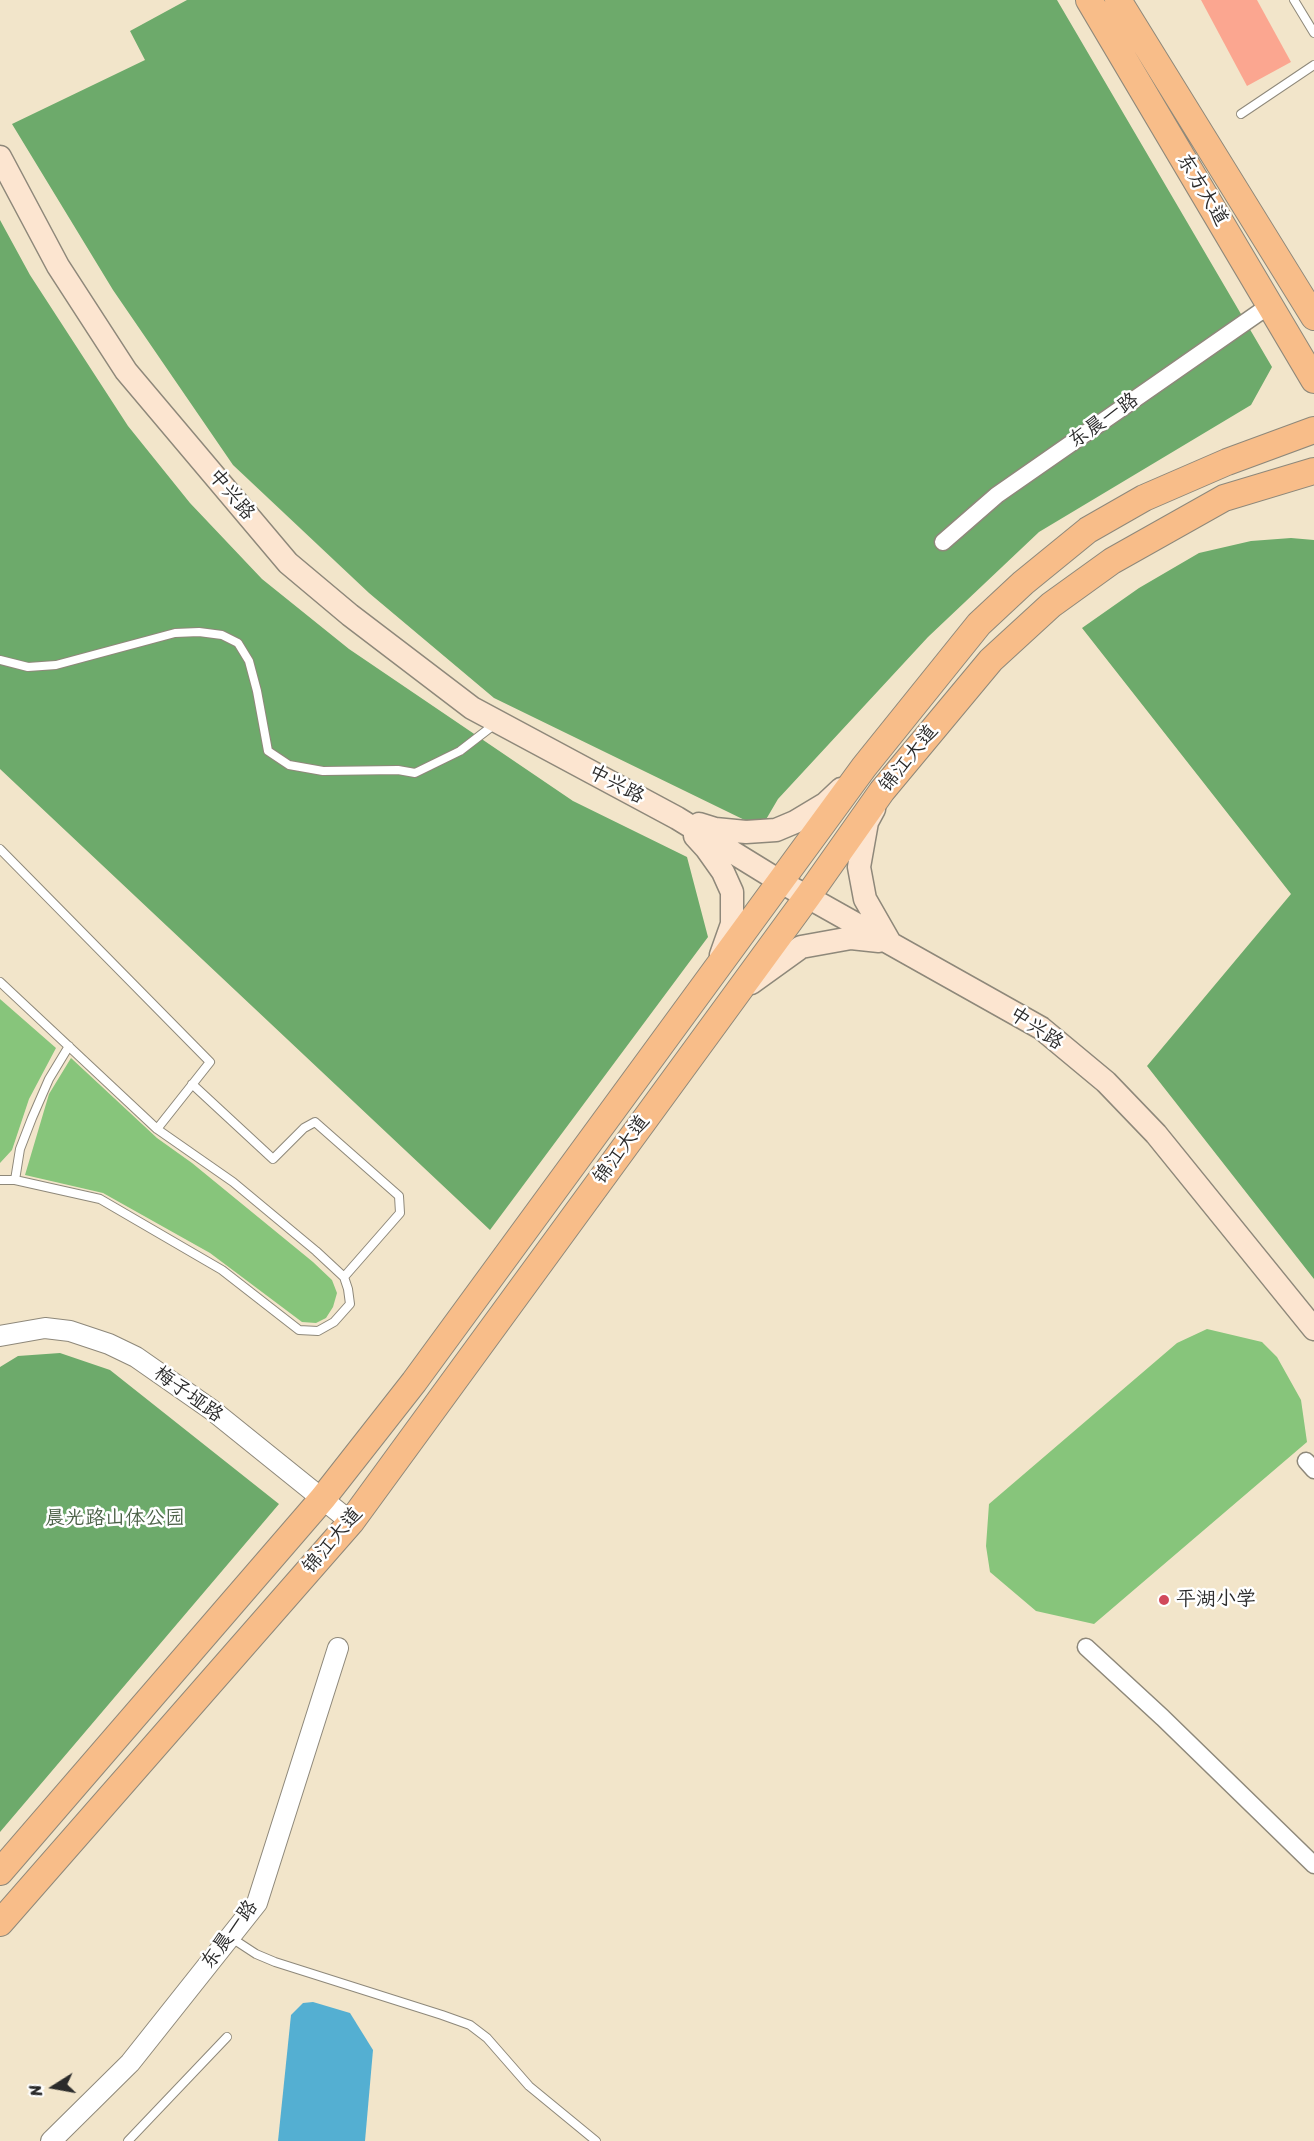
<!DOCTYPE html>
<meta charset="utf-8">
<style>
body{margin:0}
#map{position:relative;width:1314px;height:2141px;overflow:hidden;background:#f2e5ca;font-family:Sriracha,sans-serif}
canvas{display:block}
.north{position:absolute;left:24px;top:2057px;width:60px;height:60px;-webkit-text-stroke:4px #fff;paint-order:stroke;rotate:259deg;font-size:16px;font-weight:700;line-height:24px;text-align:center;color:#2b2b2b}
.north::after{content:'';display:block;margin:auto;width:21px;height:27px;background:#2b2b2b;clip-path:polygon(50% 0,100% 100%,50% 72%,0 100%)}
</style>
<div id="map">
<canvas width="1314" height="2141"></canvas>
<div class="north">N</div>
</div>
<script>
const ctx = document.querySelector('canvas').getContext('2d');
ctx.lineJoin = 'round';
function paint(path, color) { ctx.fillStyle = color; ctx.fill(path, 'evenodd'); }
const shape = rows => new Path2D(rows.map(r => 'M' + r).join(''));
function trace(path, color, width, dash) { ctx.strokeStyle = color; ctx.lineWidth = width; ctx.lineCap = dash ? 'butt' : 'round'; ctx.setLineDash(dash || []); ctx.stroke(path); }
function label(font, color, halo, rows, align = 'center') {
  ctx.font = font + ' Sriracha,"LXGW WenKai TC",sans-serif'; ctx.lineWidth = 5; ctx.setLineDash([]); ctx.textBaseline = 'middle'; ctx.strokeStyle = halo; ctx.fillStyle = color; for (const [text, x, y, turn = 0] of rows) {
    ctx.save(); ctx.translate(x, y); ctx.rotate((+turn || 0) * Math.PI / 180); ctx.textAlign = isNaN(turn) ? turn : align; if (halo) ctx.strokeText(text, 0, 0); ctx.fillText(text, 0, 0); ctx.restore();
  }
}
paint(shape([
 [0,999,56,1048,29,1099,12,1150,0,1163],
 [71,1058,157,1138,192,1163,313,1262,332,1280,337,1293,333,1307,326,1318,316,1323,302,1322,210,1253,103,1193,25,1175,49,1094],
 [1207,1329,1262,1342,1277,1357,1301,1400,1307,1442,1094,1624,1036,1611,990,1572,986,1546,989,1504,1177,1343]
]), '#87c57b');
paint(shape([
 [187,0,1057,0,1272,367,1251,405,1039,532,928,637,778,799,761,828,494,698,369,593,233,465,113,290,12,124,145,60,130,31],
 [0,220,30,275,128,426,190,503,262,579,349,649,573,801,687,857,708,937,490,1230,0,769],
 [1291,538,1314,540,1314,1279,1147,1066,1291,894,1082,628,1139,588,1199,553,1251,541],
 [60,1353,110,1370,279,1504,0,1832,0,1367,18,1356]
]), '#6daa6b');
paint(shape([
 [313,2002,350,2013,373,2050,365,2141,278,2141,291,2015,303,2003]
]), '#54afd2');
paint(shape([
 [1201,0,1257,0,1291,62,1247,86]
]), '#fba690');
const service = shape([
 [1294,0,1314,33],
 [1241,114,1314,65],
 [0,660,28,667,56,665,175,633,199,632,222,635,238,643,249,661,257,691,268,751,289,765,323,771,398,770,415,773,460,751,495,724],
 [0,849,210,1062,157,1129],
 [0,982,157,1129,233,1182,316,1251,344,1277,348,1289,350,1304,334,1322,318,1331,299,1330,222,1270,100,1199,15,1180,0,1180],
 [192,1084,273,1159,304,1128,315,1122,399,1196,400,1213,344,1277],
 [15,1180,20,1149,32,1118,49,1079,69,1046],
 [230,1937,256,1954,275,1962,442,2015,470,2025,487,2038,529,2086,596,2141],
 [128,2141,227,2037]
]);
const minor = shape([
 [943,542,997,495,1270,305],
 [1306,1461,1314,1470],
 [1086,1647,1163,1718,1314,1865]
]);
const tertiary = shape([
 [0,1336,45,1328,70,1331,109,1344,136,1357,212,1410,351,1522],
 [51,2141,130,2063,257,1903,338,1648]
]);
const secondary = shape([
 [0,157,58,266,126,371,288,563,350,615,472,708,677,818,781,882,1041,1028,1106,1082,1156,1134,1314,1329],
 [874,809,867,822,859,867,865,899,889,941],
 [699,824,715,829,746,832,776,830,795,822,825,804,841,789],
 [695,836,706,848,723,872,732,892,732,924,721,955],
 [751,983,801,947,851,938,879,941]
]);
const primary = shape([
 [1089,0,1314,380],
 [1118,0,1314,317],
 [0,1872,323,1498,414,1382,864,767,979,624,1023,583,1088,530,1144,498,1227,462,1314,430],
 [0,1923,351,1522,808,896,882,791,991,660,1051,605,1112,561,1224,498,1314,471]
]);
trace(service, '#8e887a', 10);
trace(minor, '#8e887a', 19);
trace(tertiary, '#8e887a', 22);
trace(secondary, '#8e887a', 25);
trace(primary, '#8e887a', 28);
trace(service, '#fff', 8);
trace(minor, '#fff', 16);
trace(tertiary, '#fff', 20);
trace(secondary, '#fce5d0', 22);
trace(primary, '#f8bd89', 26);
for (const [x, y, r, color] of [
 [1164,1600,6,"#d1495b"]
]) { const dot = new Path2D(); dot.arc(x, y, r, 0, 2 * Math.PI); ctx.fillStyle = color; ctx.fill(dot); trace(dot, '#fff', 2); }
label('20px', '#2b2b2b', '#fff', [
 ["东方大道",1202,190,59],
 ["东晨一路",1104,421,-35],
 ["中兴路",231,495,50],
 ["锦江大道",909,759,-51],
 ["中兴路",616,785,28],
 ["中兴路",1036,1029,34],
 ["锦江大道",622,1150,-54],
 ["梅子垭路",188,1395,36],
 ["锦江大道",333,1541,-50],
 ["东晨一路",230,1935,-53]
]);
label('20px', '#4b6147', '#fff', [
 ["晨光路山体公园",115,1519]
]);
label('20px', '#2b2b2b', '#fff', [
 ["平湖小学",1176,1600]
], 'left');
</script>
